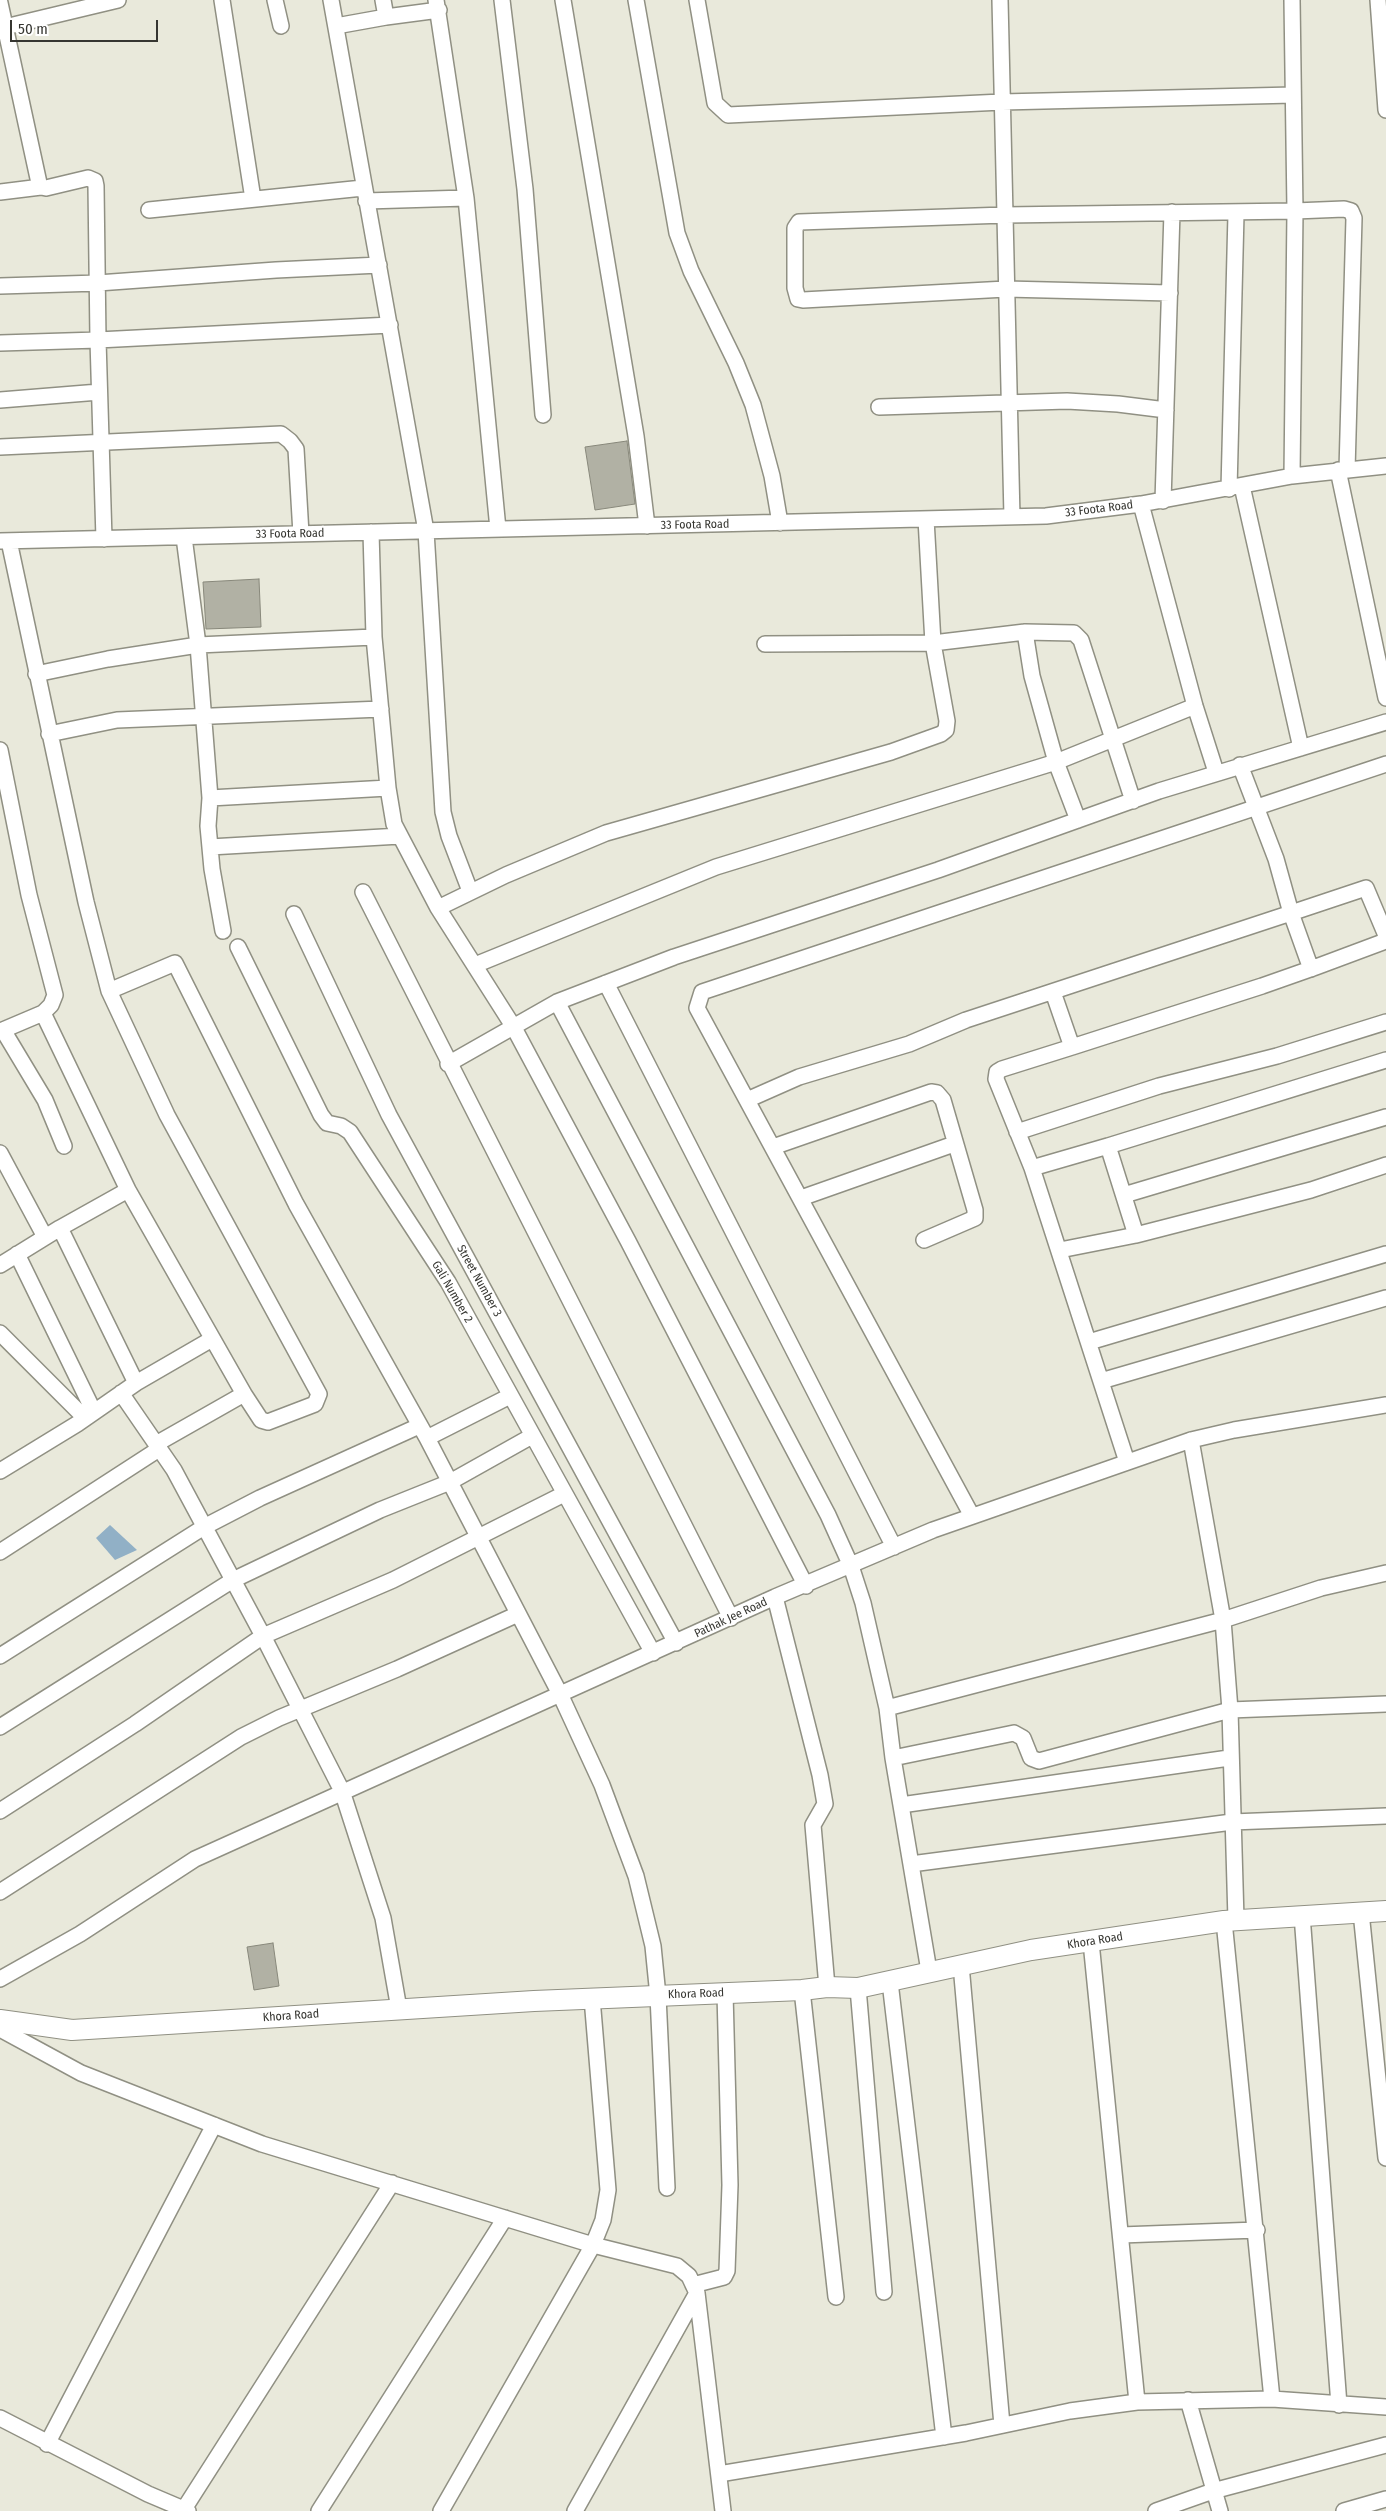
<!DOCTYPE html>
<style>
body{margin:0}
#map{position:relative;width:1386px;height:2511px;overflow:hidden;background:#e9e9db;font-family:"Fira Sans Condensed",sans-serif}
canvas{display:block}
.scale{position:absolute;left:10px;top:20px;width:148px;height:22px;box-sizing:border-box;border:2px solid #363631;border-top:0;padding-left:6px;font-size:15px;line-height:18px;white-space:nowrap;color:#363631;-webkit-text-stroke:4px #fff;paint-order:stroke}
</style>
<div id="map">
<canvas width="1386" height="2511"></canvas>
<div class="scale">50 m</div>
</div>
<script>
const ctx = document.querySelector('canvas').getContext('2d');
ctx.lineJoin = 'round';
function paint(path, color) { ctx.fillStyle = color; ctx.fill(path, 'evenodd'); }
const shape = rows => new Path2D(rows.map(r => 'M' + r).join(''));
function trace(path, color, width, dash) { ctx.strokeStyle = color; ctx.lineWidth = width; ctx.lineCap = dash ? 'butt' : 'round'; ctx.setLineDash(dash || []); ctx.stroke(path); }
function label(font, color, halo, rows, align = 'center') {
  ctx.font = font + ' "Fira Sans Condensed",sans-serif'; ctx.lineWidth = 4; ctx.setLineDash([]); ctx.textBaseline = 'middle'; ctx.strokeStyle = halo; ctx.fillStyle = color; for (const [text, x, y, turn = 0] of rows) {
    ctx.save(); ctx.translate(x, y); ctx.rotate((+turn || 0) * Math.PI / 180); ctx.textAlign = isNaN(turn) ? turn : align; if (halo) ctx.strokeText(text, 0, 0); ctx.fillText(text, 0, 0); ctx.restore();
  }
}
paint(shape([
 [110,1525,137,1550,115,1560,96,1538]
]), '#91b0c6');
const building = shape([
 [627,441,635,504,595,510,585,447,627,441],
 [259,579,261,627,206,629,203,582,259,579],
 [273,1943,279,1986,254,1990,247,1947,273,1943]
]);
paint(building, '#b1b1a4');
trace(building, '#88887b', 1);
const minor = shape([
 [222,0,253,199],
 [275,0,281,26],
 [331,0,426,531,443,812,449,836,470,891],
 [436,0,466,198,498,529],
 [502,0,525,189,543,415],
 [563,0,636,436,647,526],
 [636,0,677,233,691,271,736,363,753,405,772,476,780,523],
 [697,0,715,103,728,115,1002,102,1293,95],
 [1000,0,1012,517],
 [1292,0,1295,211,1344,209,1351,211,1354,218,1347,470],
 [1378,0,1386,110],
 [0,3,39,183,41,187,46,188,88,178,95,181,96,186,98,340,104,539],
 [386,17,439,10],
 [336,26,386,17,383,0],
 [5,27,118,0],
 [0,192,41,187],
 [366,201,466,198],
 [149,210,363,188],
 [0,286,98,283,276,270,379,265],
 [1170,293,1006,289,803,300,798,299,795,288,795,228,799,222,1005,215,1295,211,1292,476],
 [0,343,98,340,390,325],
 [0,400,99,392],
 [879,407,1067,401,1118,404,1166,410],
 [0,447,281,434,290,441,296,449,301,534],
 [1338,470,1386,698],
 [1242,486,1301,748],
 [1229,489,1236,214],
 [1163,501,1172,212],
 [1141,504,1195,706,1216,772],
 [371,532,374,637,388,788,394,824,438,908,513,1026,628,1241,806,1586],
 [184,537,198,645,210,798,208,826,212,869,223,931],
 [0,541,1046,516,1141,504,1292,476,1386,466],
 [9,541,86,902,109,991,167,1115,319,1394,315,1404,268,1422,261,1420,244,1394],
 [1025,632,1032,676,1056,762,1078,820],
 [765,644,933,643,1025,632,1074,633,1081,640,1133,801],
 [36,674,108,659,198,645,374,637],
 [49,734,117,720,381,709],
 [0,750,29,895,55,995,51,1005,43,1013,3,1030,45,1100,64,1146],
 [210,798,388,788],
 [210,847,400,836],
 [363,892,731,1618],
 [438,908,506,875,606,833,891,752,941,734,946,730,947,721,933,643,926,519],
 [294,914,389,1115,676,1643],
 [238,947,321,1115,327,1123,341,1126,350,1132,448,1282,653,1653],
 [475,965,716,867,1056,762,1195,706],
 [606,983,894,1547],
 [109,991,175,963,296,1204,427,1438,560,1694,602,1785,636,1876,653,1946,658,1996,667,2188],
 [1053,992,1072,1047,1002,1069,997,1072,996,1079,1032,1168,1127,1462],
 [557,1002,828,1515,851,1566,863,1603,887,1708,893,1758,929,1971],
 [43,1013,128,1190,244,1394,156,1444],
 [1072,1047,1262,986,1316,967,1383,942,1386,940,1385,933,1366,888,1291,913,1311,969],
 [448,1064,557,1002,674,957,938,870,1159,791,1386,722],
 [747,1100,799,1077,909,1044,966,1020,1291,913,1276,859,1240,765],
 [1017,1132,1159,1086,1277,1056,1386,1022],
 [1108,1146,1386,1060],
 [773,1147,931,1092,937,1093,943,1100,975,1210,975,1218,924,1240],
 [0,1153,45,1237],
 [1032,1168,1108,1146,1136,1235,1060,1250],
 [1124,1195,1386,1117],
 [801,1198,954,1144],
 [60,1228,136,1383],
 [1136,1235,1311,1190,1386,1165],
 [17,1254,94,1412],
 [0,1265,60,1228,128,1190],
 [0,1333,85,1418],
 [1089,1342,1386,1254],
 [1101,1381,1386,1298],
 [121,1393,174,1470,263,1636,342,1791,383,1918,399,2009],
 [427,1438,510,1396],
 [1191,1440,1223,1620,1230,1710,1236,1920],
 [0,1471,77,1424,136,1383,212,1339],
 [972,1516,697,1008,702,992,1386,764],
 [0,1552,159,1449],
 [775,1597,820,1775,825,1804,813,1825,827,1987],
 [0,1656,204,1527,260,1498,419,1426],
 [887,1708,1223,1620,1321,1588,1386,1573],
 [0,1727,233,1580,380,1510,450,1482,532,1436],
 [893,1758,1014,1733,1023,1738,1031,1758,1039,1761,1230,1710,1386,1704],
 [901,1805,1229,1758],
 [0,1811,135,1724,263,1636,393,1580,564,1494],
 [911,1864,1232,1822,1386,1816],
 [0,1892,241,1737,279,1718,397,1669,518,1614],
 [1361,1912,1386,2158],
 [1302,1915,1339,2405],
 [1224,1921,1272,2399],
 [1091,1942,1137,2402],
 [961,1965,1002,2425],
 [0,1979,80,1934,195,1859,775,1597,933,1530,1191,1440,1234,1430,1386,1405],
 [890,1982,944,2437],
 [858,1988,884,2292],
 [802,1990,836,2297],
 [0,2029,81,2073,262,2144,593,2245,677,2266,689,2276,697,2293,575,2511],
 [1121,2235,1257,2230],
 [693,2285,724,2277,727,2271,730,2185,725,1993],
 [697,2293,723,2511],
 [1188,2400,1220,2511],
 [0,2418,148,2494,188,2511],
 [47,2444,214,2125],
 [719,2474,966,2433,1070,2411,1137,2402,1272,2399,1386,2407],
 [184,2509,392,2183],
 [319,2511,505,2218],
 [441,2511,593,2245,603,2220,608,2190,592,1998],
 [1156,2511,1213,2491,1386,2445],
 [1344,2511,1386,2499]
]);
const tertiary = shape([
 [0,2020,72,2030,534,2001,802,1990,827,1987,858,1988,1031,1950,1224,1921,1386,1911]
]);
trace(minor, '#909083', 18);
trace(tertiary, '#909083', 22);
trace(minor, '#fff', 15);
trace(tertiary, '#fff', 20);
label('12px', '#363631', '#fff', [
 ["33 Foota Road",1099,509,-7],
 ["33 Foota Road",695,525,-1],
 ["33 Foota Road",290,534,-1],
 ["Street Number 3",479,1281,61],
 ["Gali Number 2",452,1292,60],
 ["Pathak Jee Road",731,1618,-25],
 ["Khora Road",1095,1941,-9],
 ["Khora Road",696,1994,-2],
 ["Khora Road",291,2016,-4]
]);
</script>
